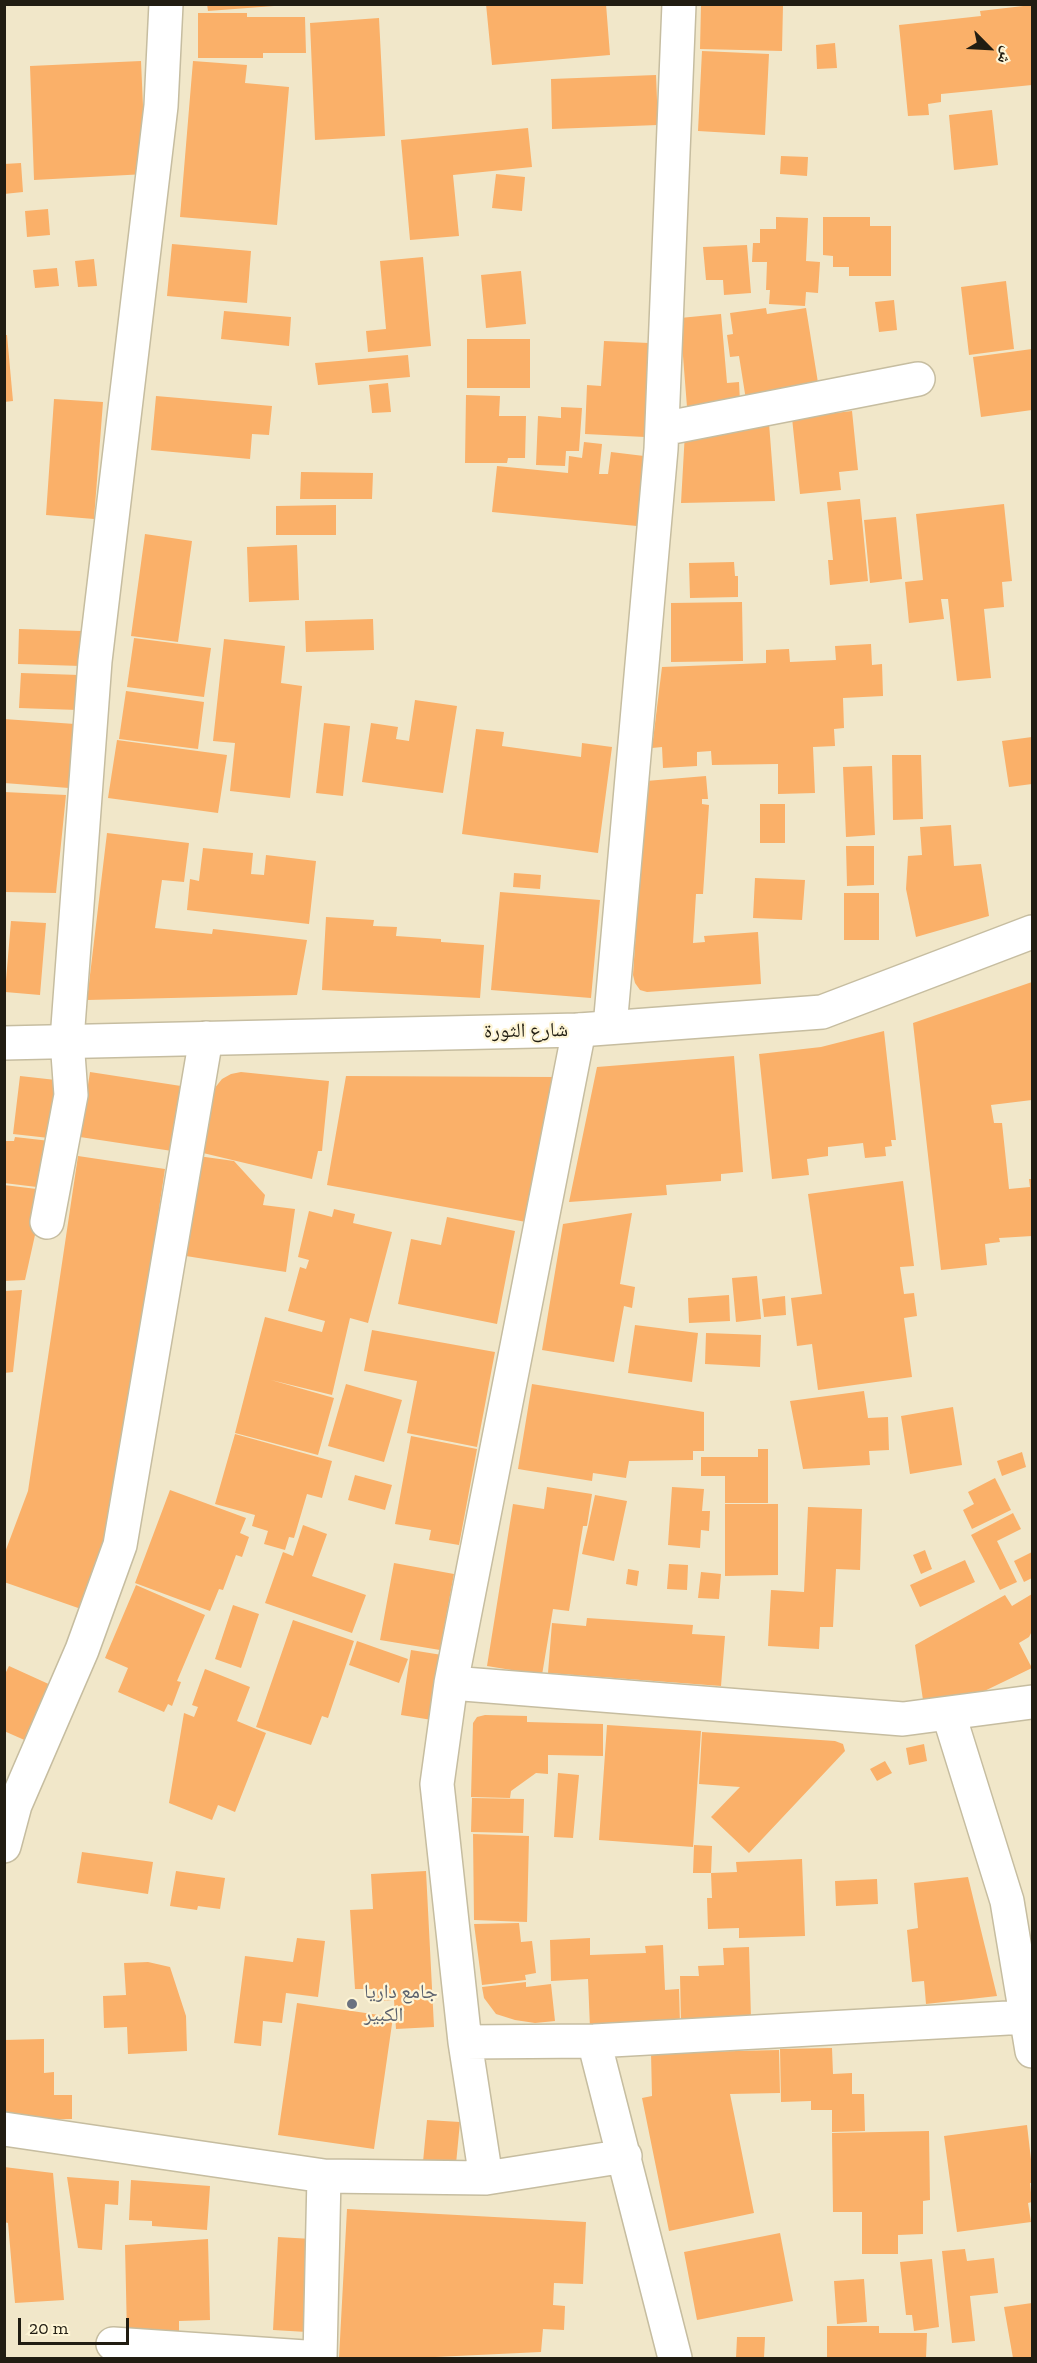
<!DOCTYPE html>
<meta charset="utf-8">
<style>
body{margin:0}
#map{position:relative;width:1037px;height:2363px;overflow:hidden;background:#f1e7c9;font-family:"Zilla Slab","Noto Naskh Arabic",serif}
canvas{display:block}
.frame{position:absolute;inset:0;border:6px solid #211d12;pointer-events:none}
.north{position:absolute;left:959px;top:18px;width:60px;height:60px;-webkit-text-stroke:4px #fef5d6;paint-order:stroke;rotate:114deg;font-size:16px;font-weight:700;line-height:24px;text-align:center;color:#211d12}
.north::after{content:'';display:block;margin:auto;width:21px;height:27px;background:#211d12;clip-path:polygon(50% 0,100% 100%,50% 72%,0 100%)}
.scale{position:absolute;left:18px;top:2318px;width:111px;height:27px;box-sizing:border-box;border:3px solid #211d12;border-top:0;padding-left:8px;font-size:18px;line-height:21px;white-space:nowrap;color:#211d12;-webkit-text-stroke:4px #fef5d6;paint-order:stroke}
</style>
<div id="map">
<canvas width="1037" height="2363"></canvas>
<div class="frame"></div>
<div class="north">ش</div>
<div class="scale">20 m</div>
</div>
<script>
const ctx = document.querySelector('canvas').getContext('2d');
ctx.lineJoin = 'round';
function paint(path, color) { ctx.fillStyle = color; ctx.fill(path, 'evenodd'); }
const shape = rows => new Path2D(rows.map(r => 'M' + r).join(''));
function trace(path, color, width, dash) { ctx.strokeStyle = color; ctx.lineWidth = width; ctx.lineCap = dash ? 'butt' : 'round'; ctx.setLineDash(dash || []); ctx.stroke(path); }
function label(font, color, halo, rows, align = 'center') {
  ctx.font = font + ' "Zilla Slab","Noto Naskh Arabic",serif'; ctx.lineWidth = 4.5; ctx.setLineDash([]); ctx.textBaseline = 'middle'; ctx.strokeStyle = halo; ctx.fillStyle = color; for (const [text, x, y, turn = 0] of rows) {
    ctx.save(); ctx.translate(x, y); ctx.rotate((+turn || 0) * Math.PI / 180); ctx.textAlign = isNaN(turn) ? turn : align; if (halo) ctx.strokeText(text, 0, 0); ctx.fillText(text, 0, 0); ctx.restore();
  }
}
paint(shape([
 [207,4,274,4,274,6,208,11],
 [486,4,606,4,610,55,492,65],
 [701,5,783,5,782,51,700,49],
 [1032,5,1032,85,941,94,941,102,928,104,929,115,908,116,899,25,981,16,980,11],
 [198,13,247,13,247,17,305,17,306,53,263,53,263,58,198,58],
 [379,18,385,136,315,140,310,23],
 [835,43,837,68,817,69,816,45],
 [702,51,769,54,765,135,698,131],
 [141,61,146,174,34,180,30,66],
 [193,61,247,65,245,83,289,87,277,225,180,217],
 [656,75,658,125,552,129,551,79],
 [992,110,998,165,954,170,949,115],
 [528,128,532,167,453,175,459,236,410,240,401,140],
 [781,156,808,157,807,176,780,174],
 [21,163,23,192,4,194,4,164],
 [496,174,525,177,522,211,492,208],
 [48,209,50,235,27,237,25,211],
 [776,217,808,218,806,261,820,262,818,293,806,292,805,306,769,304,770,290,766,290,767,262,752,262,753,243,760,243,760,229,776,229],
 [823,217,870,217,870,226,891,226,891,276,849,276,849,267,833,267,833,256,823,255],
 [172,244,251,251,247,303,167,296],
 [747,245,751,293,724,295,723,280,706,280,703,247],
 [423,257,431,346,368,352,366,331,386,329,380,261],
 [94,259,97,286,78,287,75,261],
 [57,268,59,286,35,288,33,270],
 [521,271,526,324,486,328,481,275],
 [1006,281,1014,349,969,355,961,287],
 [894,300,897,330,879,332,875,302],
 [766,308,767,314,806,308,819,389,746,400,739,356,730,357,727,335,733,334,730,313],
 [224,311,291,317,289,346,221,339],
 [721,314,727,383,739,382,740,402,687,407,680,318],
 [4,335,7,335,13,401,4,402],
 [467,339,530,339,530,388,467,388],
 [604,341,649,343,645,437,585,434,587,385,601,386],
 [1032,349,1032,410,981,417,973,357],
 [408,355,410,377,318,385,315,363],
 [388,383,391,412,372,413,369,385],
 [466,395,500,396,499,416,526,416,525,458,508,458,507,463,465,463],
 [156,396,272,406,269,435,252,434,250,459,151,450],
 [54,399,103,402,94,519,46,515],
 [561,407,582,408,579,451,566,451,565,466,536,465,538,416,561,418],
 [852,411,858,470,839,472,841,490,800,494,792,418],
 [769,423,775,501,681,503,685,432],
 [584,442,602,444,599,474,608,474,611,452,644,456,637,526,492,512,497,466,568,473,569,456,582,458],
 [301,472,373,473,372,499,300,499],
 [860,499,868,581,830,585,828,560,833,560,827,502],
 [1004,504,1012,581,1002,582,1004,607,984,609,991,678,957,681,948,599,941,599,944,619,909,623,905,582,923,580,916,514],
 [336,505,336,535,276,535,276,506],
 [896,517,902,579,870,583,864,520],
 [145,534,192,541,178,642,131,636],
 [297,545,299,600,249,602,247,547],
 [734,562,735,576,738,576,738,597,690,598,689,563],
 [742,602,743,661,671,662,671,603],
 [373,619,374,650,306,652,305,621],
 [19,629,82,631,81,666,18,664],
 [134,638,211,648,204,697,127,687],
 [224,639,285,646,281,683,302,686,290,798,230,791,235,743,213,741],
 [871,644,872,665,882,664,883,696,843,698,844,728,834,729,835,746,813,747,815,793,778,794,778,764,712,765,711,751,697,752,697,766,663,768,662,747,652,748,662,667,766,663,766,650,789,649,790,662,836,660,835,646],
 [21,673,79,675,78,710,19,708],
 [126,691,204,702,198,749,119,739],
 [415,700,457,706,443,793,362,782,371,723,398,727,396,739,409,741],
 [4,719,75,724,69,788,4,783],
 [324,723,350,726,343,796,316,793],
 [476,729,504,732,502,746,581,757,582,743,612,747,598,853,462,834],
 [1032,737,1032,784,1009,787,1002,741],
 [117,740,227,755,218,813,108,798],
 [892,755,921,755,923,819,893,820],
 [872,766,875,835,846,837,843,767],
 [706,776,708,799,702,799,702,804,709,805,703,894,696,894,693,943,705,942,704,936,758,932,761,984,647,992,640,990,635,983,633,975,646,781],
 [4,792,66,795,56,893,4,892],
 [760,804,785,804,785,843,760,843],
 [951,825,954,866,981,864,989,916,916,937,906,889,908,856,922,855,920,827],
 [107,833,189,843,184,882,162,880,155,928,212,934,213,929,307,940,297,995,87,1000],
 [846,846,874,846,874,885,847,886],
 [203,848,253,853,251,874,264,875,266,855,316,861,309,924,187,910,190,879,199,881],
 [514,873,541,875,540,889,513,887],
 [755,878,805,880,802,920,753,918],
 [500,892,600,900,591,998,491,990],
 [844,893,879,893,879,940,844,940],
 [326,917,374,920,373,926,397,927,396,936,441,939,441,942,484,945,480,998,322,990],
 [11,921,46,923,40,995,5,992],
 [1032,982,1032,1100,991,1105,994,1123,1002,1123,1009,1189,1030,1187,1029,1179,1032,1179,1032,1236,999,1238,1000,1242,985,1244,987,1265,941,1270,913,1023],
 [884,1031,896,1140,891,1140,892,1146,885,1147,886,1156,865,1158,863,1143,828,1147,828,1156,807,1159,809,1175,772,1179,759,1054,821,1047],
 [734,1056,743,1172,721,1174,721,1181,666,1185,667,1195,569,1202,597,1067],
 [90,1072,181,1086,172,1151,80,1137],
 [241,1072,329,1081,322,1151,318,1151,312,1179,203,1153,209,1104,214,1089,222,1079,231,1074],
 [20,1076,65,1081,58,1139,13,1134],
 [346,1076,553,1077,526,1222,327,1185],
 [15,1137,50,1141,45,1188,4,1183,4,1141,14,1141],
 [78,1156,165,1169,112,1522,81,1609,4,1582,4,1555,28,1491],
 [198,1156,234,1161,265,1195,263,1205,295,1209,286,1272,186,1256],
 [903,1181,914,1266,900,1267,904,1294,914,1293,917,1316,904,1318,912,1377,818,1390,812,1344,797,1346,791,1298,822,1294,808,1194],
 [4,1185,45,1190,25,1280,4,1281],
 [334,1209,355,1214,353,1223,392,1232,368,1323,350,1318,332,1395,271,1380,334,1398,318,1455,235,1433,265,1317,322,1332,325,1321,288,1311,300,1267,306,1269,309,1260,298,1257,309,1211,332,1217],
 [632,1213,620,1284,635,1287,632,1308,624,1306,614,1362,542,1350,563,1224],
 [447,1217,515,1231,497,1324,398,1304,411,1239,441,1245],
 [757,1276,761,1319,736,1322,732,1278],
 [22,1290,13,1372,4,1373,4,1291],
 [729,1295,730,1321,689,1323,688,1298],
 [785,1296,786,1315,764,1317,762,1299],
 [635,1325,698,1333,692,1382,628,1373],
 [372,1330,495,1352,477,1447,407,1433,417,1381,364,1371],
 [706,1333,761,1335,760,1367,705,1364],
 [346,1384,402,1400,384,1462,328,1446],
 [532,1384,704,1412,704,1451,693,1451,693,1460,629,1461,626,1478,593,1473,592,1481,518,1469],
 [864,1391,868,1418,888,1417,889,1450,869,1451,870,1465,803,1469,790,1401],
 [953,1407,962,1465,910,1474,901,1416],
 [235,1434,332,1461,322,1498,307,1494,294,1538,289,1537,285,1550,264,1544,268,1531,252,1526,255,1515,215,1504],
 [411,1436,477,1449,459,1545,429,1540,431,1530,395,1524],
 [758,1449,768,1449,768,1503,725,1503,725,1476,701,1476,701,1457,758,1457],
 [1022,1452,1026,1467,1002,1476,997,1461],
 [355,1475,392,1485,385,1510,348,1500],
 [995,1478,1011,1510,972,1529,963,1510,974,1504,968,1492],
 [547,1487,592,1494,587,1526,583,1526,569,1611,553,1609,542,1675,487,1666,513,1504,544,1509],
 [672,1487,704,1489,702,1511,710,1511,709,1531,701,1530,700,1548,668,1545],
 [170,1490,246,1518,240,1533,249,1537,242,1557,236,1555,223,1590,219,1589,210,1611,135,1583],
 [595,1495,627,1501,614,1561,582,1554],
 [725,1504,778,1504,778,1575,725,1576],
 [808,1507,862,1509,860,1570,836,1569,833,1627,820,1627,819,1649,768,1646,771,1590,804,1592],
 [1013,1513,1021,1529,997,1541,1017,1582,1000,1590,971,1535],
 [303,1525,327,1534,312,1576,366,1595,352,1633,265,1603,283,1552,293,1556],
 [925,1550,932,1569,921,1574,913,1555],
 [1032,1552,1032,1578,1024,1582,1014,1561],
 [965,1560,975,1582,920,1607,910,1585],
 [394,1563,454,1574,440,1650,380,1640],
 [669,1564,688,1565,687,1590,667,1589],
 [628,1569,639,1571,637,1586,626,1584],
 [701,1572,721,1574,719,1599,698,1598],
 [136,1585,205,1615,177,1681,181,1682,172,1706,168,1704,164,1712,118,1692,128,1668,105,1658],
 [1032,1594,1032,1631,1029,1637,1019,1643,1032,1668,970,1698,924,1707,915,1645,1005,1595,1012,1606],
 [233,1605,259,1614,241,1668,215,1659],
 [587,1618,693,1625,692,1634,725,1636,721,1686,548,1673,552,1623,586,1626],
 [293,1620,354,1641,328,1718,322,1716,311,1745,256,1727],
 [357,1641,408,1659,399,1683,349,1665],
 [411,1650,442,1655,432,1720,401,1715],
 [9,1666,53,1686,29,1742,4,1731,4,1676],
 [205,1669,250,1687,237,1721,266,1733,235,1812,218,1805,212,1820,169,1803,184,1713,194,1717,198,1707,192,1705],
 [485,1715,527,1716,527,1722,603,1724,603,1756,548,1755,548,1774,536,1773,511,1791,510,1798,471,1797,473,1723,477,1717],
 [607,1725,701,1731,693,1847,599,1840],
 [702,1732,835,1741,843,1744,845,1751,749,1853,711,1817,740,1787,699,1784],
 [924,1744,927,1761,909,1765,906,1748],
 [885,1761,892,1773,877,1781,870,1769],
 [558,1773,579,1775,573,1838,554,1837],
 [472,1798,524,1799,523,1833,471,1832],
 [473,1834,529,1836,527,1922,474,1920],
 [694,1845,712,1846,711,1873,693,1873],
 [82,1852,153,1862,148,1894,77,1883],
 [802,1859,805,1936,739,1938,739,1928,708,1929,707,1898,712,1898,711,1873,737,1872,736,1862],
 [176,1871,225,1878,220,1909,198,1906,197,1910,170,1906],
 [426,1871,434,2027,396,2029,394,2000,378,2001,377,1989,355,1989,350,1910,373,1909,371,1874],
 [968,1877,997,1996,926,2004,924,1981,912,1982,907,1930,918,1928,914,1883],
 [877,1879,878,1904,836,1906,835,1881],
 [519,1923,521,1942,532,1941,536,1973,525,1975,526,1980,482,1985,474,1924],
 [297,1938,325,1941,318,1997,286,1993,282,2023,263,2021,261,2046,234,2043,245,1956,293,1962],
 [590,1938,590,1955,646,1953,645,1946,663,1945,665,1990,679,1989,680,2024,590,2028,588,1979,551,1981,550,1940],
 [749,1947,751,2019,681,2022,680,1976,699,1976,698,1966,724,1965,723,1948],
 [148,1962,170,1967,186,2016,187,2051,128,2054,127,2027,104,2028,103,1996,126,1995,124,1963],
 [526,1982,526,1987,551,1984,555,2021,535,2023,515,2020,496,2014,484,1998,482,1987],
 [297,2003,393,2017,374,2149,278,2135],
 [44,2039,44,2073,54,2072,54,2095,72,2095,72,2119,4,2120,4,2040],
 [832,2048,833,2074,852,2073,852,2094,864,2094,865,2131,832,2132,832,2110,811,2110,811,2101,781,2102,780,2049],
 [779,2050,780,2093,730,2094,754,2213,669,2231,642,2098,652,2096,651,2053],
 [427,2120,460,2122,456,2164,423,2162],
 [1027,2125,1032,2168,1032,2183,1030,2183,1032,2202,1028,2203,1031,2222,957,2232,944,2136],
 [929,2131,930,2200,923,2201,923,2234,898,2235,898,2254,862,2254,862,2212,833,2212,832,2133],
 [4,2167,53,2173,64,2300,15,2303,8,2223,4,2222],
 [67,2177,119,2181,118,2205,105,2204,102,2250,78,2248],
 [131,2180,210,2186,207,2230,152,2226,152,2221,129,2220],
 [347,2209,586,2222,583,2284,554,2283,553,2305,565,2306,564,2330,543,2329,541,2352,414,2358,339,2358],
 [780,2233,793,2301,697,2320,684,2252],
 [278,2237,312,2239,307,2332,273,2330],
 [208,2239,210,2320,179,2321,179,2334,127,2335,125,2245],
 [965,2249,967,2261,994,2258,998,2293,970,2296,975,2341,952,2343,942,2251],
 [932,2259,939,2327,914,2331,912,2315,906,2315,900,2262],
 [864,2279,867,2322,837,2324,834,2281],
 [1032,2303,1032,2358,1013,2358,1004,2307],
 [827,2326,879,2326,879,2333,927,2333,926,2358,827,2358],
 [737,2337,765,2337,764,2358,736,2358]
]), '#fab069');
const minor = shape([
 [662,429,918,379],
 [610,1027,661,449,679,4],
 [47,1222,71,1095,67,1040,95,661,161,106,166,4],
 [451,1683,903,1719,1032,1702],
 [949,1715,1007,1901,1032,2051],
 [4,1846,15,1805,82,1650,120,1545,206,1038],
 [594,2041,675,2358],
 [465,2042,594,2041,1026,2017],
 [4,2129,324,2176,486,2178,625,2156],
 [486,2178,465,2042,437,1784,451,1683,579,1030],
 [113,2344,320,2358,324,2176]
]);
const secondary = shape([
 [4,1043,579,1030,822,1012,1032,932]
]);
trace(minor, '#c6bda0', 36);
trace(secondary, '#c6bda0', 36);
trace(minor, '#fff', 33);
trace(secondary, '#fff', 33);
for (const [x, y, r, color] of [
 [352,2004,6,"#6b7280"]
]) { const dot = new Path2D(); dot.arc(x, y, r, 0, 2 * Math.PI); ctx.fillStyle = color; ctx.fill(dot); trace(dot, '#fef5d6', 2); }
label('20px', '#211d12', '#fef5d6', [
 ["شارع الثورة",526,1031,-1]
]);
label('20px', '#5b616d', '#fef5d6', [
 ["جامع داريا",364,1992],
 ["الكبير",364,2015]
], 'left');
</script>
